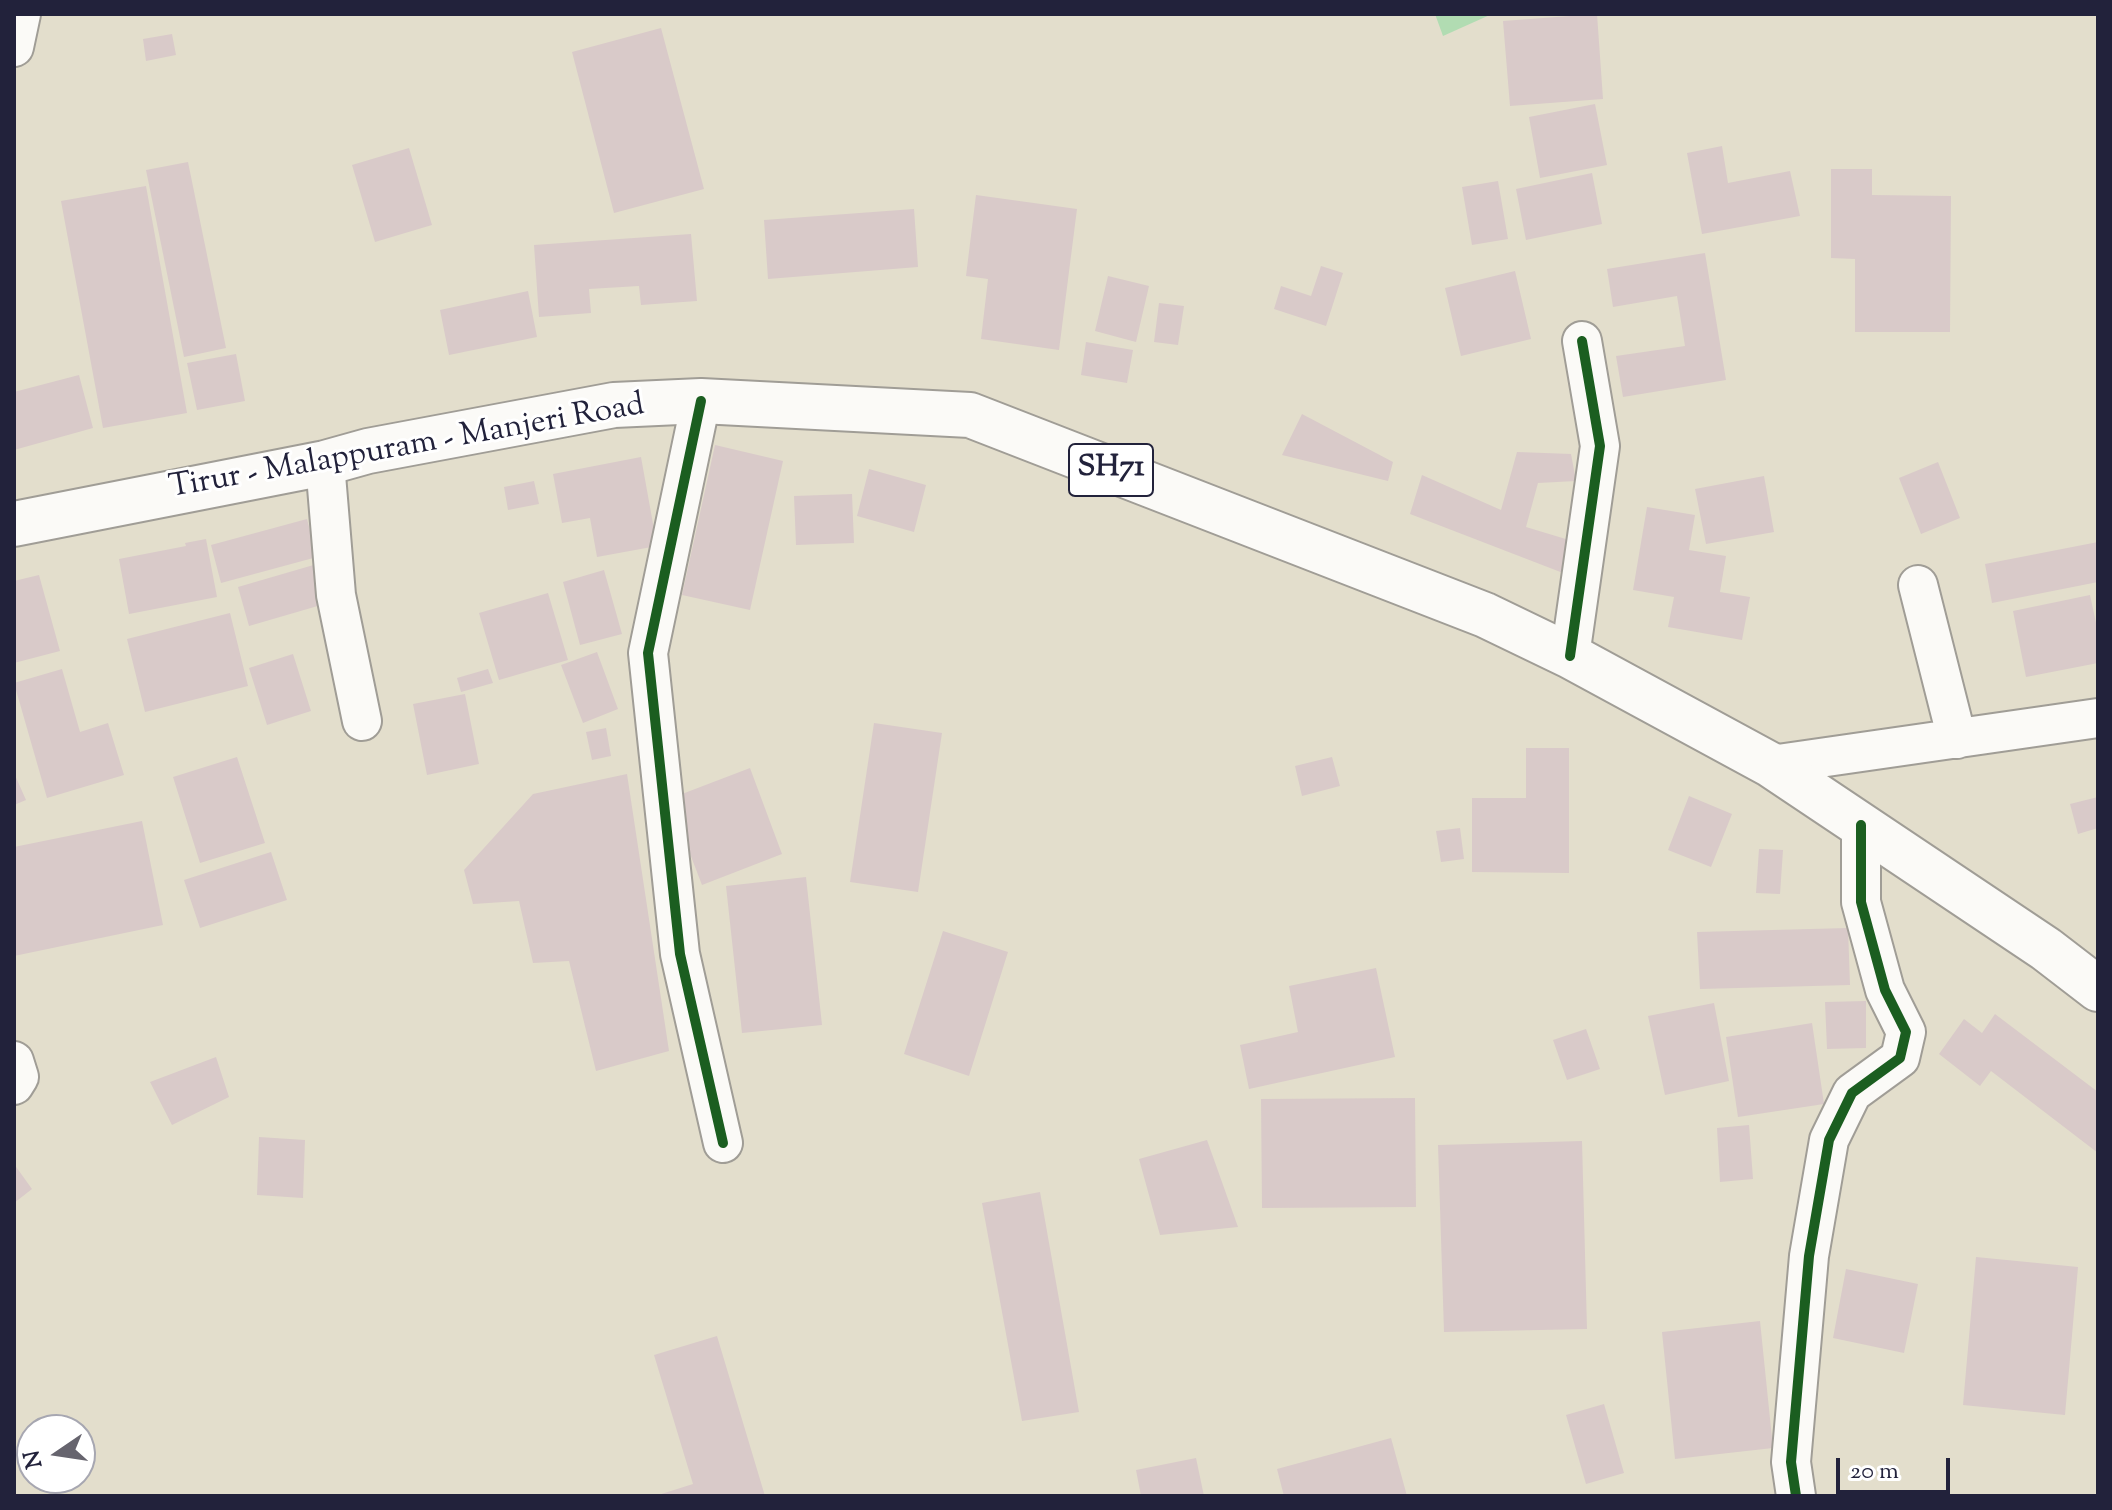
<!DOCTYPE html>
<style>
body{margin:0}
#map{position:relative;width:2112px;height:1510px;overflow:hidden;background:#e3decc;font-family:"Sorts Mill Goudy",serif}
canvas{display:block}
.frame{position:absolute;inset:0;border:16px solid #22223b;pointer-events:none}
.north{position:absolute;left:16px;top:1414px;width:80px;height:80px;box-sizing:border-box;background:#fff;border:2px solid #a7a7b1;border-radius:50%;rotate:257deg;font-size:22px;font-weight:700;line-height:32px;text-align:center;color:#22223b}
.north::after{content:'';display:block;margin:auto;width:28px;height:36px;background:#66646e;clip-path:polygon(50% 0,100% 100%,50% 72%,0 100%)}
.scale{position:absolute;left:1836px;top:1458px;width:114px;height:36px;box-sizing:border-box;border:4px solid #22223b;border-top:0;padding-left:10px;font-size:24px;line-height:28px;white-space:nowrap;color:#22223b;-webkit-text-stroke:6px #fff;paint-order:stroke}
</style>
<div id="map">
<canvas width="2112" height="1510"></canvas>
<div class="frame"></div>
<div class="north">N</div>
<div class="scale">20 m</div>
</div>
<script>
const ctx = document.querySelector('canvas').getContext('2d');
ctx.lineJoin = 'round';
function paint(path, color) { ctx.fillStyle = color; ctx.fill(path, 'evenodd'); }
const shape = rows => new Path2D(rows.map(r => 'M' + r).join(''));
function trace(path, color, width, dash) { ctx.strokeStyle = color; ctx.lineWidth = width; ctx.lineCap = dash ? 'butt' : 'round'; ctx.setLineDash(dash || []); ctx.stroke(path); }
function label(font, color, halo, rows, align = 'center') {
  ctx.font = font + ' "Sorts Mill Goudy",serif'; ctx.lineWidth = 6; ctx.setLineDash([]); ctx.textBaseline = 'middle'; ctx.strokeStyle = halo; ctx.fillStyle = color; for (const [text, x, y, turn = 0] of rows) {
    ctx.save(); ctx.translate(x, y); ctx.rotate((+turn || 0) * Math.PI / 180); ctx.textAlign = isNaN(turn) ? turn : align; if (halo) ctx.strokeText(text, 0, 0); ctx.fillText(text, 0, 0); ctx.restore();
  }
}
paint(shape([
 [1435,14,1492,14,1443,36]
]), '#b1dcb2');
paint(shape([
 [1597,14,1603,99,1510,106,1503,21],
 [661,28,704,189,614,213,572,52],
 [172,34,176,55,146,61,143,39],
 [1595,104,1607,165,1540,178,1529,117],
 [1722,146,1728,183,1790,171,1800,216,1702,234,1687,153],
 [409,148,432,225,375,242,352,165],
 [188,162,226,348,184,357,146,170],
 [1831,169,1872,169,1872,195,1951,196,1950,332,1855,332,1855,259,1831,258],
 [1592,173,1602,224,1526,240,1516,189],
 [1498,181,1508,239,1472,245,1462,187],
 [146,186,187,413,103,428,61,201],
 [976,195,1077,209,1059,350,981,339,988,279,966,276],
 [914,209,918,267,768,279,764,220],
 [691,234,697,301,641,305,639,286,589,289,591,313,539,317,534,245],
 [1705,253,1726,380,1623,397,1616,356,1685,346,1677,296,1613,307,1607,269],
 [1321,266,1343,273,1326,326,1274,309,1281,286,1311,296],
 [1515,271,1531,339,1461,356,1445,288],
 [1108,276,1149,286,1136,342,1095,331],
 [528,291,537,337,449,355,440,310],
 [1159,303,1184,306,1178,345,1154,342],
 [1086,342,1133,350,1127,383,1081,375],
 [236,354,245,401,197,410,187,363],
 [79,375,93,428,14,450,14,392],
 [1302,414,1393,462,1388,481,1282,455],
 [715,445,783,461,750,610,682,595],
 [1517,452,1571,454,1576,481,1538,483,1526,527,1579,543,1576,578,1410,514,1422,475,1501,510],
 [641,457,657,546,597,557,590,518,562,523,553,474],
 [1938,462,1960,518,1921,534,1899,478],
 [869,469,926,485,914,532,857,516],
 [1764,476,1774,532,1706,544,1695,489],
 [534,481,539,504,508,510,504,487],
 [852,494,854,543,796,545,794,496],
 [1647,507,1695,515,1689,550,1726,556,1720,592,1750,597,1742,640,1668,627,1674,597,1633,590],
 [307,519,317,557,221,583,211,545],
 [206,539,217,597,129,614,119,559,186,546,185,543],
 [2098,542,2098,582,1992,603,1985,564],
 [317,564,328,603,249,626,238,587],
 [604,570,622,634,580,645,563,582],
 [39,575,60,651,14,663,14,581],
 [548,593,568,660,499,680,479,613],
 [2090,595,2098,632,2098,663,2026,677,2013,611],
 [230,613,248,686,145,712,127,639],
 [597,652,618,709,583,723,561,665],
 [293,654,311,711,267,725,249,668],
 [62,669,80,732,108,723,124,775,47,798,14,683],
 [488,669,493,683,461,692,457,678],
 [465,694,479,764,427,775,413,704],
 [874,723,942,733,918,892,850,882],
 [606,728,611,756,592,760,586,732],
 [1526,748,1569,748,1569,873,1472,872,1472,798,1526,798],
 [237,757,265,843,200,863,173,777],
 [1332,757,1340,786,1302,796,1295,766],
 [750,768,782,854,702,885,669,799],
 [14,773,26,800,14,805],
 [627,774,669,1051,596,1071,569,961,533,963,519,901,473,904,464,870,533,794],
 [1689,796,1732,814,1711,867,1668,850],
 [2098,797,2098,828,2078,834,2070,804],
 [142,821,163,925,14,956,14,847],
 [1460,828,1464,859,1441,862,1436,831],
 [1759,849,1783,850,1780,894,1756,893],
 [271,852,287,900,200,928,184,880],
 [806,877,822,1025,742,1033,726,886],
 [1848,928,1850,985,1700,989,1697,932],
 [943,931,1008,952,969,1076,904,1054],
 [1376,968,1395,1057,1249,1089,1240,1045,1298,1032,1289,986],
 [1866,1001,1866,1048,1827,1049,1825,1002],
 [1714,1003,1729,1081,1665,1095,1648,1016],
 [1995,1014,2098,1092,2098,1153,1991,1071,1980,1086,1939,1054,1964,1019,1982,1033],
 [1812,1023,1824,1104,1738,1117,1726,1037],
 [1586,1029,1600,1069,1567,1080,1553,1040],
 [216,1057,229,1097,172,1125,150,1082],
 [1415,1098,1416,1207,1262,1208,1261,1099],
 [1749,1125,1753,1179,1720,1182,1717,1128],
 [259,1137,305,1140,303,1198,257,1195],
 [1207,1140,1238,1227,1160,1235,1139,1159],
 [1582,1141,1587,1329,1444,1332,1438,1145],
 [14,1164,32,1189,14,1203],
 [1040,1192,1079,1412,1022,1421,982,1203],
 [1976,1257,2078,1267,2065,1415,1963,1405],
 [1846,1269,1918,1284,1904,1353,1833,1338],
 [1760,1321,1773,1448,1675,1459,1662,1332],
 [717,1336,765,1496,655,1496,693,1484,654,1355],
 [1604,1404,1624,1473,1586,1484,1566,1415],
 [1391,1438,1407,1496,1284,1496,1277,1469],
 [1196,1458,1204,1496,1141,1496,1136,1470]
]), '#d9cac9');
const minor = shape([
 [14,47,21,14],
 [701,401,648,653,680,954,723,1143],
 [325,463,336,595,362,721],
 [1918,585,1957,739],
 [1570,656,1600,446,1582,341],
 [1771,765,2098,718],
 [14,1061,19,1077,14,1085],
 [1796,1496,1791,1462,1809,1256,1829,1140,1852,1093,1900,1058,1906,1032,1885,990,1861,902,1861,825]
]);
const major = shape([
 [14,524,325,463,368,451,614,405,701,401,970,415,1485,615,1570,656,1771,765,2046,949,2098,989]
]);
trace(minor, '#a09d96', 42);
trace(major, '#a09d96', 48);
trace(minor, '#fbfaf7', 38);
trace(major, '#fbfaf7', 44);
trace(shape([
 [701,401,648,653,680,954,723,1143],
 [1570,656,1600,446,1582,341],
 [1796,1496,1791,1462,1809,1256,1829,1140,1852,1093,1900,1058,1906,1032,1885,990,1861,902,1861,825]
]), '#1b5e20', 10);
for (const [x, y, w] of [
 [1111,470,84]
]) { const box = new Path2D(); box.roundRect(x - w / 2, y - 26, w, 52, 6); ctx.fillStyle = '#fff'; ctx.fill(box); trace(box, '#22223b', 2); }
label('bold 30px', '#22223b', null, [
 ["SH71",1111,470]
]);
label('32px', '#22223b', '#fff', [
 ["Tirur - Malappuram - Manjeri Road",407,449,-10]
]);
</script>
